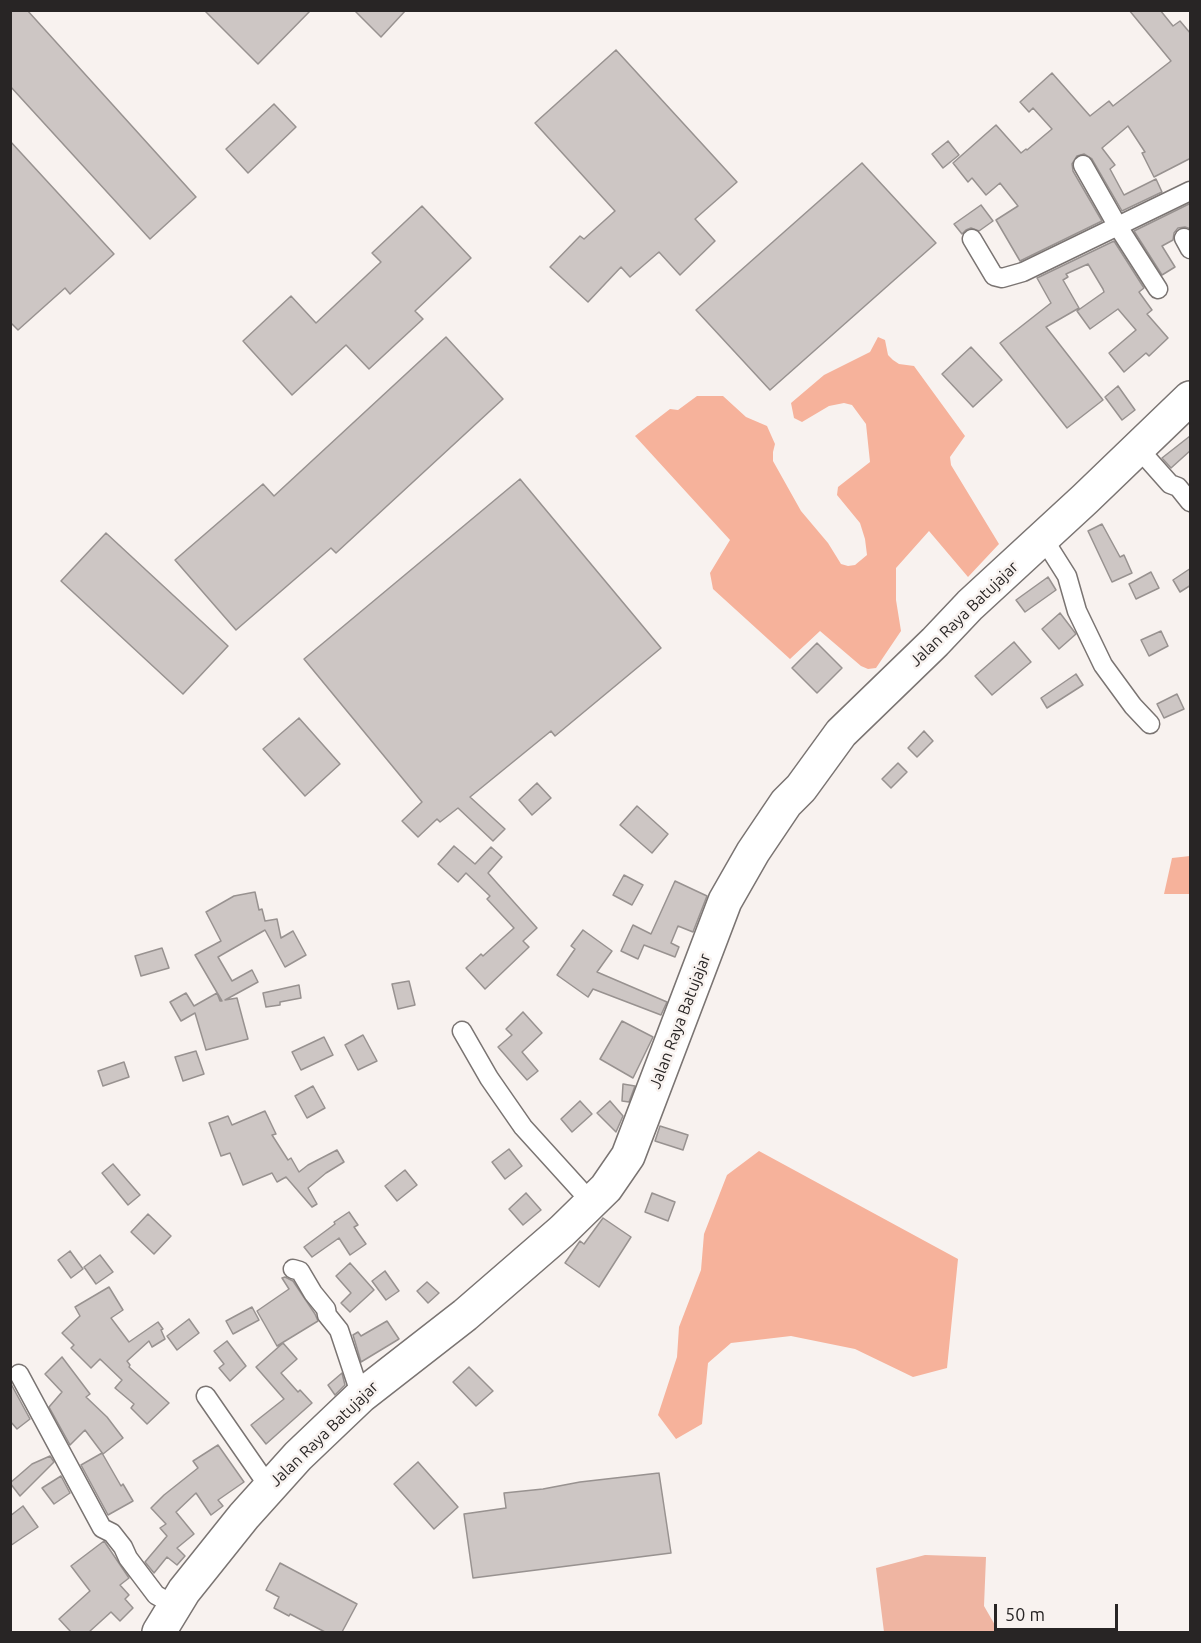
<!DOCTYPE html>
<style>
body{margin:0}
#map{position:relative;width:1201px;height:1643px;overflow:hidden;background:#f8f2ef;font-family:Ubuntu,sans-serif}
canvas{display:block}
.frame{position:absolute;inset:0;border:12px solid #282525;pointer-events:none}
.scale{position:absolute;left:994px;top:1604px;width:124px;height:27px;box-sizing:border-box;border:3px solid #282525;border-top:0;padding-left:8px;font-size:18px;line-height:21px;white-space:nowrap;color:#282525;-webkit-text-stroke:4px #f8f2ef;paint-order:stroke}
</style>
<div id="map">
<canvas width="1201" height="1643"></canvas>
<div class="frame"></div>
<div class="scale">50 m</div>
</div>
<script>
const ctx = document.querySelector('canvas').getContext('2d');
ctx.lineJoin = 'round';
function paint(path, color) { ctx.fillStyle = color; ctx.fill(path, 'evenodd'); }
const shape = rows => new Path2D(rows.map(r => 'M' + r).join(''));
function trace(path, color, width, dash) { ctx.strokeStyle = color; ctx.lineWidth = width; ctx.lineCap = dash ? 'butt' : 'round'; ctx.setLineDash(dash || []); ctx.stroke(path); }
function label(font, color, halo, rows, align = 'center') {
  ctx.font = font + ' Ubuntu,sans-serif'; ctx.lineWidth = 5; ctx.setLineDash([]); ctx.textBaseline = 'middle'; ctx.strokeStyle = halo; ctx.fillStyle = color; for (const [text, x, y, turn = 0] of rows) {
    ctx.save(); ctx.translate(x, y); ctx.rotate((+turn || 0) * Math.PI / 180); ctx.textAlign = isNaN(turn) ? turn : align; if (halo) ctx.strokeText(text, 0, 0); ctx.fillText(text, 0, 0); ctx.restore();
  }
}
paint(shape([
 [925,1555,986,1557,984,1606,999,1632,884,1632,876,1568]
]), '#efb5a2');
paint(shape([
 [878,337,885,340,888,355,893,360,899,364,914,366,965,436,950,457,951,465,999,544,968,577,929,531,896,568,896,600,901,631,876,668,868,669,861,666,820,631,790,659,713,589,710,573,730,540,635,436,670,409,678,410,697,396,723,396,746,417,767,426,775,444,773,452,773,461,801,511,828,543,841,564,848,566,855,565,867,555,865,539,860,523,837,495,838,487,870,462,866,424,852,405,844,403,829,406,802,422,794,418,791,403,824,375,870,352],
 [1190,856,1190,894,1164,894,1172,858],
 [759,1151,958,1259,947,1368,913,1377,855,1349,791,1336,731,1343,708,1363,702,1424,676,1439,658,1415,677,1357,679,1327,701,1270,704,1234,727,1175]
]), '#f6b29b');
const building = shape([
 [10,10,27,10,196,197,150,239,10,86,10,10],
 [204,10,311,10,258,64,204,10],
 [354,10,406,10,381,37,354,10],
 [1129,10,1160,10,1173,26,1180,21,1191,34,1191,158,1154,177,1142,153,1145,152,1128,126,1102,148,1115,165,1110,169,1124,195,1156,179,1162,192,1122,211,1092,159,1084,154,1077,156,1072,164,1073,171,1102,221,1020,261,996,220,1018,206,1000,183,986,195,972,178,968,182,953,163,996,125,1021,153,1026,149,1027,150,1052,129,1033,108,1029,112,1020,102,1052,73,1090,116,1109,101,1113,106,1171,61,1129,10],
 [616,50,737,182,695,219,715,241,680,275,659,252,630,277,621,267,588,302,550,267,580,236,584,239,615,211,535,123,616,50],
 [274,104,296,127,248,173,226,149,274,104],
 [10,141,114,254,70,294,65,288,18,330,10,322,10,141],
 [948,141,959,155,943,168,932,154,948,141],
 [862,163,936,243,770,390,696,310,862,163],
 [1191,203,1191,229,1185,227,1178,228,1174,233,1173,240,1162,246,1175,267,1162,275,1134,231,1191,203],
 [981,205,993,221,979,231,971,228,966,230,962,234,954,224,981,205],
 [422,206,471,258,415,311,423,319,369,369,346,345,292,395,243,341,291,296,316,323,381,262,372,253,422,206],
 [1114,241,1144,288,1139,292,1152,310,1147,314,1168,338,1149,356,1146,353,1124,372,1109,353,1136,330,1118,309,1090,329,1077,311,1104,292,1103,289,1088,264,1066,274,1068,277,1063,280,1079,308,1046,327,1103,400,1067,428,1000,343,1051,303,1037,278,1114,241],
 [446,337,503,399,336,553,331,548,236,630,175,560,263,484,274,496,446,337],
 [971,347,1002,380,973,407,942,374,971,347],
 [1118,386,1135,410,1122,420,1105,397,1118,386],
 [1190,436,1191,450,1171,468,1162,458,1190,436],
 [520,479,661,648,555,736,551,731,470,797,505,829,493,841,458,808,440,822,437,819,418,837,402,821,422,802,304,659,520,479],
 [1102,524,1120,557,1124,555,1132,573,1112,582,1088,531,1102,524],
 [106,533,228,646,183,694,61,581,106,533],
 [1191,568,1191,585,1180,592,1173,580,1191,568],
 [1151,572,1159,588,1136,599,1129,584,1151,572],
 [1048,577,1056,590,1025,612,1016,600,1048,577],
 [1060,613,1076,634,1059,649,1042,629,1060,613],
 [1161,631,1168,646,1149,656,1141,640,1161,631],
 [1014,642,1031,662,992,695,975,676,1014,642],
 [817,643,842,668,817,693,792,668,817,643],
 [1076,674,1083,685,1047,708,1041,698,1076,674],
 [1177,694,1184,709,1164,718,1157,704,1177,694],
 [299,718,340,764,305,796,263,749,299,718],
 [924,731,933,741,917,757,908,748,924,731],
 [898,763,907,772,891,788,882,779,898,763],
 [537,783,551,798,532,815,519,800,537,783],
 [637,806,668,834,652,853,620,825,637,806],
 [454,846,475,864,491,847,502,857,488,873,537,928,523,941,529,947,485,989,466,968,481,954,483,956,514,928,487,899,490,896,466,873,458,882,438,864,454,846],
 [624,875,643,885,632,905,613,895,624,875],
 [675,881,707,896,693,932,678,926,671,943,679,947,675,957,644,945,638,959,621,951,633,925,651,934,675,881],
 [255,892,259,910,262,909,265,921,277,919,281,938,293,931,306,955,285,967,265,930,218,957,232,981,252,970,258,982,225,1000,237,998,248,1039,206,1050,195,1013,181,1021,170,1002,186,993,194,1006,217,993,220,1001,222,1001,195,955,221,941,206,912,234,896,255,892],
 [583,930,612,951,597,972,667,1002,661,1015,593,989,588,997,557,975,575,949,571,946,583,930],
 [162,948,169,968,141,976,135,956,162,948],
 [409,981,415,1005,398,1009,392,984,409,981],
 [299,985,301,998,280,1002,280,1005,266,1007,263,993,299,985],
 [523,1012,542,1033,522,1052,538,1071,527,1080,498,1047,512,1035,506,1029,523,1012],
 [622,1021,653,1037,633,1078,600,1059,622,1021],
 [363,1035,377,1061,358,1070,345,1045,363,1035],
 [324,1037,333,1055,301,1070,292,1052,324,1037],
 [196,1051,204,1074,183,1081,175,1057,196,1051],
 [124,1062,129,1077,103,1086,98,1071,124,1062],
 [623,1084,635,1086,629,1102,622,1101,623,1084],
 [313,1086,325,1108,307,1118,295,1096,313,1086],
 [580,1101,592,1114,572,1132,561,1119,580,1101],
 [610,1101,623,1116,616,1132,597,1113,610,1101],
 [265,1111,276,1134,272,1135,288,1160,291,1158,299,1172,308,1165,337,1150,344,1162,326,1173,308,1188,317,1204,312,1207,286,1177,277,1182,272,1173,243,1185,230,1153,221,1156,209,1123,228,1116,232,1125,265,1111],
 [660,1126,688,1135,683,1150,655,1141,660,1126],
 [509,1149,522,1166,505,1179,492,1162,509,1149],
 [113,1164,140,1195,128,1205,102,1173,113,1164],
 [405,1170,417,1185,397,1201,385,1186,405,1170],
 [526,1193,541,1210,523,1225,509,1209,526,1193],
 [652,1193,675,1202,668,1221,645,1212,652,1193],
 [349,1212,358,1225,354,1227,366,1244,350,1255,339,1238,312,1257,304,1247,335,1224,334,1222,349,1212],
 [148,1214,171,1236,154,1254,131,1232,148,1214],
 [603,1218,631,1237,599,1287,565,1263,580,1241,584,1244,603,1218],
 [70,1251,83,1269,71,1278,58,1260,70,1251],
 [100,1255,113,1272,96,1284,84,1267,100,1255],
 [350,1263,374,1290,350,1312,341,1303,351,1293,336,1276,350,1263],
 [385,1271,399,1291,386,1300,372,1281,385,1271],
 [285,1277,293,1281,315,1314,318,1321,277,1346,257,1311,289,1289,282,1278,285,1277],
 [427,1282,439,1293,428,1303,417,1291,427,1282],
 [109,1287,123,1310,111,1318,129,1342,158,1322,163,1329,161,1330,165,1339,152,1347,149,1341,127,1361,130,1365,129,1367,169,1403,147,1424,131,1408,134,1404,115,1388,122,1380,100,1359,91,1368,71,1348,74,1345,62,1333,80,1316,75,1307,109,1287],
 [252,1307,259,1320,233,1334,226,1321,252,1307],
 [189,1319,199,1333,177,1350,167,1336,189,1319],
 [387,1321,399,1339,361,1362,353,1335,358,1332,361,1336,387,1321],
 [227,1341,246,1366,230,1381,219,1368,224,1364,214,1351,227,1341],
 [283,1343,297,1359,281,1373,298,1392,300,1390,312,1403,266,1444,251,1425,284,1399,256,1367,283,1343],
 [62,1357,90,1394,86,1397,107,1417,123,1438,103,1454,85,1430,70,1445,49,1407,62,1392,45,1374,62,1357],
 [469,1367,493,1391,476,1406,453,1382,469,1367],
 [342,1373,345,1385,335,1395,328,1385,342,1373],
 [10,1382,30,1419,17,1429,10,1421,10,1382],
 [218,1445,244,1482,218,1500,223,1506,211,1515,196,1493,176,1512,194,1534,177,1548,185,1556,177,1565,167,1557,154,1573,145,1562,167,1536,160,1528,166,1524,151,1508,164,1495,198,1468,193,1461,218,1445],
 [102,1453,121,1486,123,1484,133,1501,108,1515,81,1465,102,1453],
 [50,1456,54,1462,20,1496,10,1483,32,1464,50,1456],
 [418,1462,458,1507,434,1529,394,1484,418,1462],
 [659,1473,671,1553,473,1578,464,1514,506,1508,504,1493,543,1489,580,1482,659,1473],
 [61,1476,70,1493,54,1504,42,1488,61,1476],
 [23,1506,38,1527,10,1546,10,1516,23,1506],
 [104,1541,129,1578,120,1585,129,1595,125,1599,133,1608,120,1621,111,1612,89,1632,71,1632,59,1619,90,1591,71,1566,104,1541],
 [280,1563,357,1604,342,1632,325,1632,290,1614,289,1616,274,1608,279,1597,266,1590,280,1563]
]);
paint(building, '#cdc6c4');
trace(building, '#989290', 1.5);
const street = shape([
 [1083,165,1117,225,1158,289],
 [1184,238,1190,249],
 [972,239,994,276,1002,278,1023,272,1190,191],
 [1138,448,1170,484,1178,487,1190,502],
 [1043,538,1067,576,1077,611,1103,665,1133,706,1150,724],
 [462,1031,489,1078,523,1127,592,1203],
 [293,1269,300,1271,313,1293,326,1309,327,1315,339,1330,361,1396],
 [19,1374,102,1528,112,1533,123,1547,128,1558,156,1595,176,1606],
 [206,1396,269,1487]
]);
const highway = shape([
 [159,1632,184,1591,244,1516,298,1456,361,1396,465,1315,562,1231,606,1188,628,1156,725,901,753,852,786,803,801,788,841,733,935,642,970,605,1085,499,1190,398]
]);
trace(street, '#7a7472', 21);
trace(highway, '#7a7472', 36);
trace(street, '#fff', 18);
trace(highway, '#fff', 33);
label('16px', '#282525', '#f8f2ef', [
 ["Jalan Raya Batujajar",964,614,-44],
 ["Jalan Raya Batujajar",680,1021,-69],
 ["Jalan Raya Batujajar",324,1434,-44]
]);
</script>
